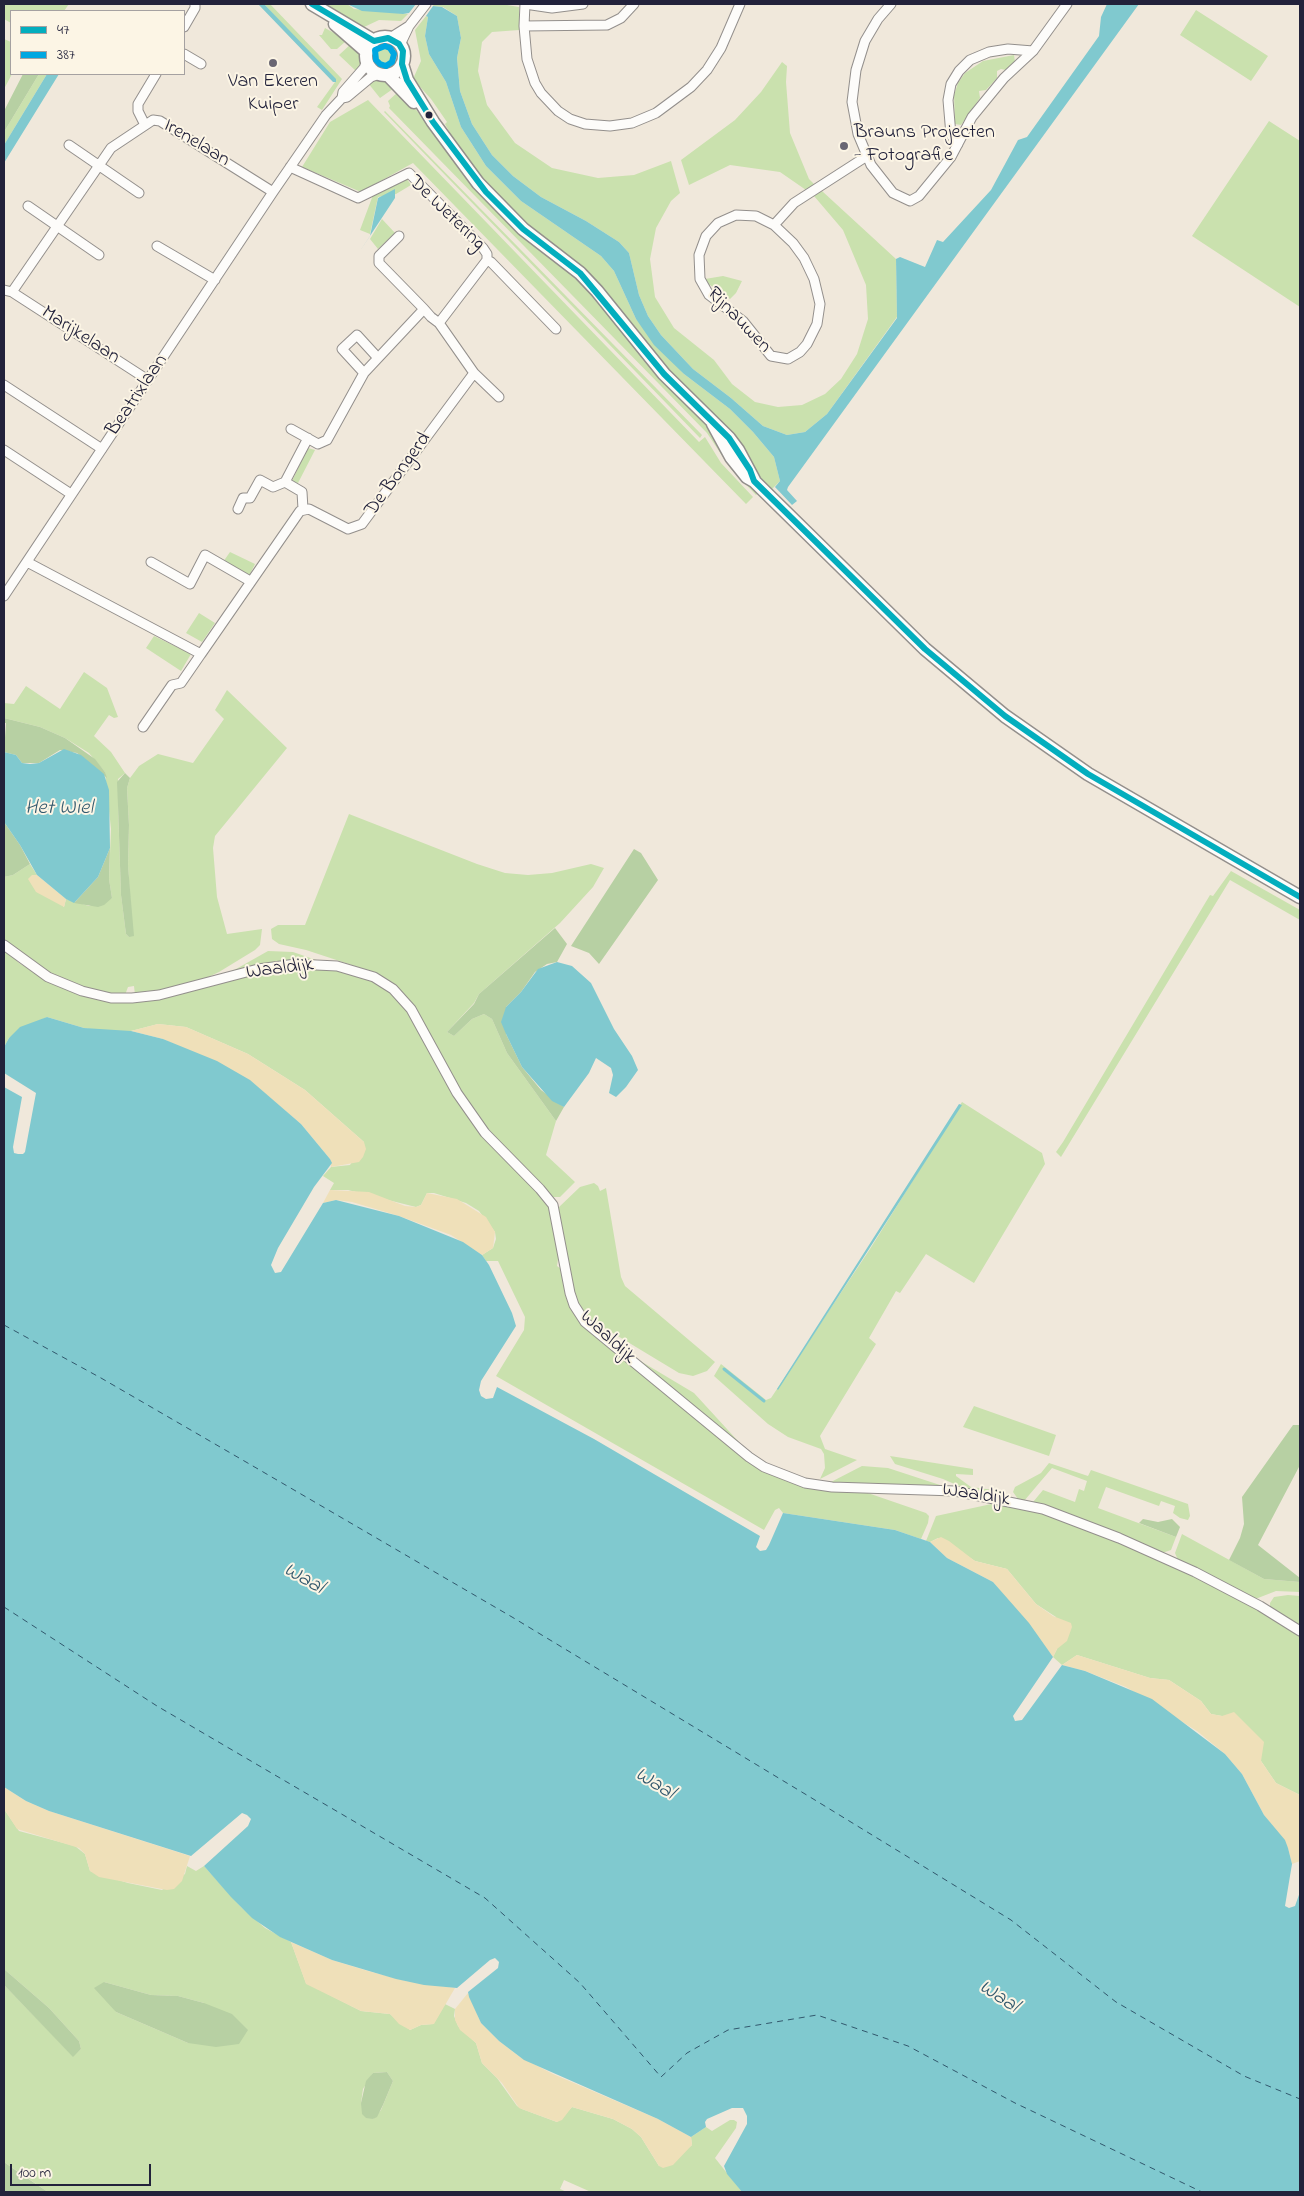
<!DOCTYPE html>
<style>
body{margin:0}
#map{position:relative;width:1304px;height:2196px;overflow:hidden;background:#f0e8db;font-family:"Indie Flower",sans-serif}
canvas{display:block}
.frame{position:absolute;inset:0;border:5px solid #22223b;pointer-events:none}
.legend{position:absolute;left:10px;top:10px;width:175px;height:65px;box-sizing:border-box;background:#fcf5e5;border:1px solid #a5a1a1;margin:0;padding:6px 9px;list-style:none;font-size:15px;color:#22223b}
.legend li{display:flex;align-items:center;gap:10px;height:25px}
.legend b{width:25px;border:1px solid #a5a1a1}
.scale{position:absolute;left:10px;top:2164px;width:141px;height:22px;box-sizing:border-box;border:2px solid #22223b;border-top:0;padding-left:6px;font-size:15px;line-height:18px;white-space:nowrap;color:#22223b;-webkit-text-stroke:4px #fcf5e5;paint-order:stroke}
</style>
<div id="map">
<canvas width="1304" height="2196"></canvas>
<div class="frame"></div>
<ul class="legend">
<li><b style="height:6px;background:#03aebe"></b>47</li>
<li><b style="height:6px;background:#00a7e1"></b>387</li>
</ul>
<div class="scale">100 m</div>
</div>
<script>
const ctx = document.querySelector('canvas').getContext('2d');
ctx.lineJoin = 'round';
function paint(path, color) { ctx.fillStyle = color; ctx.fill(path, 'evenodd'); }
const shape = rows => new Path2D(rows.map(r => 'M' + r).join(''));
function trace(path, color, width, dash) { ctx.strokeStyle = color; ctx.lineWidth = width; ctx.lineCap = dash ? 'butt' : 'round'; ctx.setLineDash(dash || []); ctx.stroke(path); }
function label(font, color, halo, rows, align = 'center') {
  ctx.font = font + ' "Indie Flower",sans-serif'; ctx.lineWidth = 4; ctx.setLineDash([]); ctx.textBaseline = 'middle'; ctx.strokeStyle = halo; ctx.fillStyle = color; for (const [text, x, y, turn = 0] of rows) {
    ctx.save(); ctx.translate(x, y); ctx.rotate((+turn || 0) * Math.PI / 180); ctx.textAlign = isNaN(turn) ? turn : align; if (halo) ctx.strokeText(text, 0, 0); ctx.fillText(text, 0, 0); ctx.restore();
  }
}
paint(shape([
 [4,4,69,4,64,11,11,11,11,23,4,19],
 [264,4,270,4,342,79,322,110,317,107,335,82],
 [320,4,347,4,354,9,408,14,401,21,379,20,362,28],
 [434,4,501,4,519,7,519,30,492,32,482,42,478,71,487,105,515,143,552,168,598,178,634,175,671,161,680,193,671,201,656,228,650,259,655,297,674,328,714,360,732,384,755,402,778,407,802,405,825,394,841,379,857,354,868,319,866,285,843,230,814,196,822,191,896,259,897,317,827,414,805,432,787,435,763,426,731,398,693,369,661,335,648,316,639,295,629,253,619,242,586,221,541,197,513,176,492,155,472,124,460,91,457,58,461,38,457,16,443,7,433,6],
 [1196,10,1268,56,1251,81,1180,35],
 [426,16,428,17,425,36,429,54,446,82,461,127,486,166,521,201,601,256,614,271,636,319,684,374,730,409,753,432,774,457,780,481,770,491,660,364,490,190,455,142,445,124,447,122,431,99,413,79,421,61,415,30],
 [325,28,343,38,346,41,337,49,331,49,319,35,322,35],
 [4,39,11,42,12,74,4,89],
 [352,43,361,54,362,59,357,72,339,55],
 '375 56a10 10 0 1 1 20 0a10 10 0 1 1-20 0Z',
 [1014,55,1015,62,1006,70,1001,69,997,71,997,78,986,90,979,91,980,98,961,125,955,124,954,95,958,83,965,73,983,61],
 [782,62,787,66,786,82,790,133,809,179,814,184,806,190,780,172,730,165,689,185,681,160,735,120,761,92],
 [39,74,47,74,4,145,4,132],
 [376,79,388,80,397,86,380,98,368,83],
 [398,92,403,94,432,129,581,280,708,425,759,492,756,495,731,469,707,433,389,108,390,106,388,101],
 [368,100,699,442,705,437,721,463,753,497,746,504,413,163,361,192,302,167,330,122],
 [385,111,702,435,700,438,384,112],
 [1269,121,1300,141,1300,307,1192,236],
 [407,179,411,185,396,194,378,197,370,234,360,230,373,195],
 [382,219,395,233,378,249,370,239],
 [723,276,742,281,736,293,730,299,710,285,708,286,705,279],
 [308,448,315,450,298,483,292,481],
 [230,552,255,564,249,576,223,562],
 [199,613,215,623,202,642,186,633],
 [154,636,191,654,181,671,146,648],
 [84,672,107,688,118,717,114,718,109,715,94,736,111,752,125,773,118,779,118,806,121,895,126,934,129,937,132,927,128,866,129,825,127,788,130,778,139,766,158,754,193,763,224,719,215,710,227,690,287,748,215,836,213,848,217,897,227,934,262,929,260,945,255,950,219,972,200,981,153,993,135,995,134,986,128,987,125,995,109,994,90,990,48,973,4,941,4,877,13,875,30,864,37,875,32,875,64,907,66,899,89,906,112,898,109,879,111,829,105,772,89,753,65,738,40,727,4,718,4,703,14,704,26,686,60,709],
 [349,814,477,864,505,873,528,875,552,873,591,864,604,868,593,887,560,923,479,994,474,1003,447,1032,454,1036,472,1019,484,1014,492,1019,507,1053,556,1121,546,1155,575,1182,560,1197,553,1197,550,1194,499,1144,470,1108,410,1002,398,988,373,972,306,950,279,944,272,939,271,929,278,925,305,925],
 [1231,871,1300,910,1300,920,1230,880,1061,1157,1056,1152,1063,1142,1204,905,1210,895,1213,896],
 [4,949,19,963,43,978,117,1001,290,968,320,967,359,974,391,991,408,1012,465,1112,540,1192,549,1206,559,1252,557,1266,564,1271,588,1329,724,1442,769,1473,862,1491,926,1513,929,1516,928,1523,921,1539,895,1530,783,1513,779,1508,775,1510,764,1530,496,1376,524,1330,525,1317,498,1261,486,1261,482,1255,493,1248,496,1239,495,1232,479,1211,466,1203,434,1193,427,1193,421,1205,416,1207,348,1190,330,1190,334,1183,323,1176,331,1167,350,1165,364,1142,305,1090,248,1054,186,1027,158,1024,131,1031,103,1031,84,1028,47,1017,9,1038,4,1047],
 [268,951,293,952,322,962,229,973],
 [962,1102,1042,1153,1045,1164,974,1283,926,1254,900,1293,896,1291,869,1338,876,1344,820,1436,825,1449,857,1460,820,1479,825,1468,824,1454,821,1449,788,1437,768,1424,714,1376,721,1364,766,1400,771,1398,870,1249],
 [594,1183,598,1186,600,1191,606,1188,621,1277,625,1286,715,1362,707,1371,693,1376,679,1373,583,1315,574,1295,558,1208,580,1187],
 [627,1353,694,1393,748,1452],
 [974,1406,1056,1435,1049,1456,963,1427],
 [890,1456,973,1469,973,1475,956,1474,956,1476,971,1487,1002,1491,1006,1497,968,1490,943,1479,895,1464],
 [1049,1463,1088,1476,1091,1470,1188,1504,1190,1516,1188,1520,1180,1518,1173,1513,1175,1506,1161,1501,1159,1506,1106,1487,1098,1508,1176,1537,1171,1550,1162,1553,1033,1502,1043,1490,1075,1502,1079,1489,1084,1491,1087,1481,1052,1468,1024,1501,1018,1499,1013,1492,1015,1487,1041,1473],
 [862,1466,888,1468,943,1486,829,1483],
 [996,1503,1043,1513,1139,1551,1227,1592,1300,1635,1300,1795,1276,1783,1261,1761,1222,1716,1211,1714,1201,1701,1169,1680,1150,1678,1077,1655,1062,1665,1053,1657,1057,1649,1056,1617,1036,1604,1007,1569,975,1561,938,1538,930,1542,926,1541,936,1516],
 [1182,1534,1264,1579,1300,1582,1300,1592,1276,1591,1258,1598,1252,1598,1178,1560,1175,1553],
 [1288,1595,1300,1596,1300,1627,1270,1608,1270,1603,1274,1597],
 [4,1809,19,1831,75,1846,85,1854,90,1871,128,1883,162,1890,185,1874,187,1866,196,1871,204,1866,241,1907,265,1928,291,1942,306,1983,361,2011,390,2014,410,2030,421,2025,433,2024,445,2004,455,2009,454,2016,458,2026,476,2043,482,2063,497,2078,517,2106,522,2109,557,2122,572,2107,613,2119,632,2129,641,2137,659,2166,688,2148,692,2145,691,2137,706,2127,712,2131,730,2120,734,2120,737,2122,736,2128,715,2158,742,2192,591,2192,564,2180,560,2189,567,2192,48,2192,4,2162,4,1985,73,2056,81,2049,79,2041,49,2008,4,1969],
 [104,1982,151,1995,178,1996,204,2003,188,2043,116,2012],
 [387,2072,393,2081,381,2110,373,2119,361,2103,363,2089,373,2073]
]), '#cae1ae');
paint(shape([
 [23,74,39,74,4,132,4,111],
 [4,718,40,727,65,738,95,759,105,772,107,778,77,753,60,750,39,763,22,763,16,755,4,752,6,723,4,723],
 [125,773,130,778,127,788,129,825,128,866,134,936,129,937,126,934,121,895,118,806,117,782],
 [4,822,20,845,30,864,13,875,4,877],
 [110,848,109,879,112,898,104,905,98,907,74,903,98,877],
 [634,849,641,853,658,880,599,964,589,953,571,946],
 [555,928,567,944,557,962,547,964,535,972,521,992,506,1007,506,1034,522,1067,541,1090,564,1107,556,1121,507,1053,492,1019,484,1014,472,1019,454,1036,447,1032,474,1004,479,994],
 [1293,1425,1300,1425,1300,1465,1258,1545,1300,1578,1300,1582,1264,1579,1229,1560,1240,1538,1244,1524,1242,1497],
 [1143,1519,1158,1522,1172,1519,1180,1527,1176,1537,1139,1523],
 [4,1969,49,2008,79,2041,81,2049,73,2057,4,1985],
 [104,1982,151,1995,178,1996,204,2003,232,2014,248,2030,239,2044,216,2047,188,2043,116,2012,94,1988],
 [387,2072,393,2081,383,2105,377,2117,373,2119,366,2118,362,2114,361,2103,366,2081,373,2073],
 [4,2162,21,2174,48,2192,4,2192]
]), '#b7d0a3');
paint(shape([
 [32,875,37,875,66,899,64,907,36,892,28,879],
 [158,1024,186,1027,248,1054,305,1090,364,1142,366,1149,363,1157,359,1162,331,1167,330,1159,301,1124,249,1080,163,1039,131,1031],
 [330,1190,369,1192,405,1206,416,1207,421,1205,427,1193,457,1199,486,1217,495,1232,493,1248,482,1255,451,1235,399,1216,352,1202,336,1200,323,1203],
 [941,1537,949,1541,975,1561,1007,1569,1036,1604,1053,1616,1071,1623,1072,1627,1067,1641,1057,1649,1053,1657,993,1582,947,1558,930,1542],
 [1077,1655,1150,1678,1169,1680,1201,1701,1211,1714,1222,1716,1234,1712,1264,1742,1261,1761,1276,1783,1300,1795,1300,1861,1292,1864,1288,1848,1264,1815,1242,1774,1225,1754,1197,1731,1126,1687,1085,1671,1062,1665],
 [4,1787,26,1801,49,1811,190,1856,182,1881,174,1889,167,1890,99,1877,90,1871,85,1854,79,1848,17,1829,4,1809],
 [291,1942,332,1960,368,1971,406,1981,455,1988,434,2024,421,2025,410,2030,399,2024,390,2014,361,2011,306,1984],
 [468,1993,481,2023,499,2041,520,2057,553,2074,658,2119,691,2137,692,2145,673,2165,663,2168,659,2166,641,2137,632,2129,613,2119,572,2107,562,2120,557,2122,519,2108,502,2083,482,2063,476,2043,460,2030,455,2020,455,2009]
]), '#efe0b9');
paint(shape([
 [258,4,264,4,336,79,336,82,333,82],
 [347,4,416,4,409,13,403,14,362,11],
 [1107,4,1139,4,788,487,787,490,797,501,792,505,775,487,780,481,774,457,753,432,730,409,684,374,654,345,636,319,614,271,601,256,521,201,486,166,461,127,446,82,429,54,425,36,428,17,426,16,433,6,442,7,457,16,461,38,457,58,460,91,472,124,492,155,513,176,541,197,586,221,619,242,629,253,639,295,648,316,661,335,693,369,731,398,763,426,787,435,805,432,827,414,897,318,896,259,900,257,925,267,937,240,943,242,991,190,1018,140,1027,137,1099,36,1101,17],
 [47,74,59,74,4,163,4,145],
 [395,189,395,198,360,251,370,236,378,198],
 [64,749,81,755,104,774,109,790,110,848,98,877,74,903,66,899,37,875,20,845,4,822,4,752,16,755,22,763,30,764,39,763],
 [557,962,572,966,591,983,614,1029,632,1056,638,1070,626,1087,616,1097,609,1093,613,1075,611,1068,596,1058,589,1073,564,1107,552,1101,522,1067,506,1034,501,1022,506,1007,521,992,538,969],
 [47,1017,84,1028,131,1031,163,1039,217,1061,250,1080,301,1124,330,1159,332,1163,314,1187,278,1248,271,1265,275,1273,281,1272,323,1203,336,1200,399,1216,463,1242,482,1255,489,1265,512,1313,516,1326,481,1381,479,1390,481,1396,486,1399,493,1398,497,1387,594,1439,760,1536,756,1547,760,1551,766,1550,769,1545,783,1513,895,1530,930,1542,947,1558,993,1582,1029,1623,1053,1657,1013,1716,1015,1721,1022,1720,1062,1665,1085,1671,1152,1699,1225,1754,1242,1774,1264,1815,1285,1840,1288,1848,1292,1864,1285,1906,1289,1908,1295,1906,1300,1892,1300,2192,742,2192,727,2174,724,2166,747,2124,747,2116,743,2108,732,2108,707,2119,705,2122,706,2127,691,2137,658,2119,524,2060,499,2041,481,2023,469,1997,468,1992,498,1968,499,1962,495,1958,490,1960,457,1988,424,1985,396,1979,332,1960,280,1937,252,1918,231,1897,204,1866,248,1826,251,1819,247,1815,242,1813,191,1856,49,1811,26,1801,4,1787,4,1087,22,1097,13,1147,14,1153,18,1154,23,1154,25,1152,36,1093,4,1073,4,1047,9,1038,20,1027],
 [959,1104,962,1105,778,1390,777,1389]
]), '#80c9cf');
trace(shape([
 [724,1369,764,1401]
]), '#80c9cf', 3);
trace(shape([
 [4,1325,101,1378,246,1462,512,1617,810,1797,1011,1920,1116,2002,1244,2076,1300,2099],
 [4,1607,157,1706,485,1898,580,1983,661,2077,687,2053,728,2030,817,2015,908,2046,1015,2103,1202,2192]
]), '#32586d', 1, [6, 5]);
const minor = shape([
 [525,4,524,26,527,59,535,83,541,93,558,111,570,119,585,124,610,126,632,123,656,113,691,87,707,70,721,48,740,4],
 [525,4,552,8,583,4],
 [891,4,878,19,865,41,856,70,852,102,858,134,871,165,893,193,910,201,919,196,951,157,972,117,1004,78,1033,51,1067,4],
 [524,26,607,25,621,18,634,4],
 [184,27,195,8,195,4],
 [390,38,409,26],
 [400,45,409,26,426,4],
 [184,54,201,64],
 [342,98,347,97,371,77,379,74],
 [145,125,138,111,138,104,156,74],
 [958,144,951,135,948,100,951,84,959,71,970,60,989,52,1008,49,1033,51],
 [69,145,139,193],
 [290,167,358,198,409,173,483,248,487,254,487,260,439,323,474,373,499,397],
 [28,206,99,255],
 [736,215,756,216,774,225,793,243,804,258,814,279,820,304,817,324,807,344,800,352,788,359,771,356,743,321,709,295,700,279,699,255,706,236,718,223,736,215],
 [774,225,794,203,867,156],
 [157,246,215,280],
 [487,260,491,262,556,329],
 [4,290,12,292,111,148,153,120,160,121,273,192],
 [12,292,148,380],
 [424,309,431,317,439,323],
 [364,373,342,349,357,335,378,358],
 [4,385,102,449],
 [291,429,318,444,327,440,364,373,424,309,379,263,379,256,399,236],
 [4,450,71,494],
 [285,482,308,438],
 [285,482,302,492,303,509],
 [238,509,243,498,250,498,260,480,273,487,285,482],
 [27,562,201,654,181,683,172,685,143,727],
 [151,562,190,584,205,555,250,581],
 [4,596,273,192,326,115,342,98,343,92,364,68,367,61],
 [201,654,300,511,309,509,348,529,362,524,474,373],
 [4,945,48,977,82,991,111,998,132,998,159,995,258,969,296,964,337,966,374,977,393,989,411,1009,457,1093,485,1133,540,1189,553,1205,570,1293,574,1305,585,1322,749,1457,764,1467,805,1483,832,1487,955,1491,1043,1509,1119,1538,1195,1572,1260,1606,1300,1631]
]);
const secondary = shape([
 [312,4,374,41],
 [335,24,367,52],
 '366 56a19 19 0 1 1 38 0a19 19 0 1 1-38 0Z',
 [402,64,407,80,433,122,478,183,523,229,580,273,597,291,664,374,729,438,738,450,754,480],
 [388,75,414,102],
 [713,424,731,457,747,477,754,481,925,649,1005,716,1088,774,1300,897]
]);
trace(minor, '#938f8c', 11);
trace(secondary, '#938f8c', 15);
trace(minor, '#fdfcfa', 9);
trace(secondary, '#fdfcfa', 12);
trace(shape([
 [312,4,374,41,388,38,399,44,403,51,402,64,407,80,433,122,486,192,523,229,580,273,664,374,729,438,750,470,754,481,925,649,1005,716,1088,774,1300,897]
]), '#03aebe', 6);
trace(shape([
 [385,46,390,48,394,54,392,62,386,66,380,64,376,60,375,50,385,46]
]), '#00a7e1', 6);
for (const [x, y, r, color] of [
 [273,63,5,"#6a6773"],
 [429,115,4.5,"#22223b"],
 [844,146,5,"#6a6773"]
]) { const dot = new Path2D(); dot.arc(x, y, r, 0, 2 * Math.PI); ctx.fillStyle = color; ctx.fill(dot); trace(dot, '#fcf5e5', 2); }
label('20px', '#22223b', '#fcf5e5', [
 ["Van Ekeren",273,83],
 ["Kuiper",273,106],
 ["Brauns Projecten",854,134,"left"],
 ["- Fotografie",854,157,"left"]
]);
label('20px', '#22223b', '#fcf5e5', [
 ["Irenelaan",196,144,31],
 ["De Wetering",446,214,44],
 ["Rijnauwen",738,321,46],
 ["Marijkelaan",80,336,33],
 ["Beatrixlaan",138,396,-56],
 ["De Bongerd",399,475,-54],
 ["Waaldijk",280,970,-7],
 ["Waaldijk",607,1338,43],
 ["Waaldijk",976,1496,9]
]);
label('italic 21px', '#32586d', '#fcf5e5', [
 ["Het Wiel",59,810],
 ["Waal",303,1580,30],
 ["Waal",654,1785,32],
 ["Waal",998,1998,33]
]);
</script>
